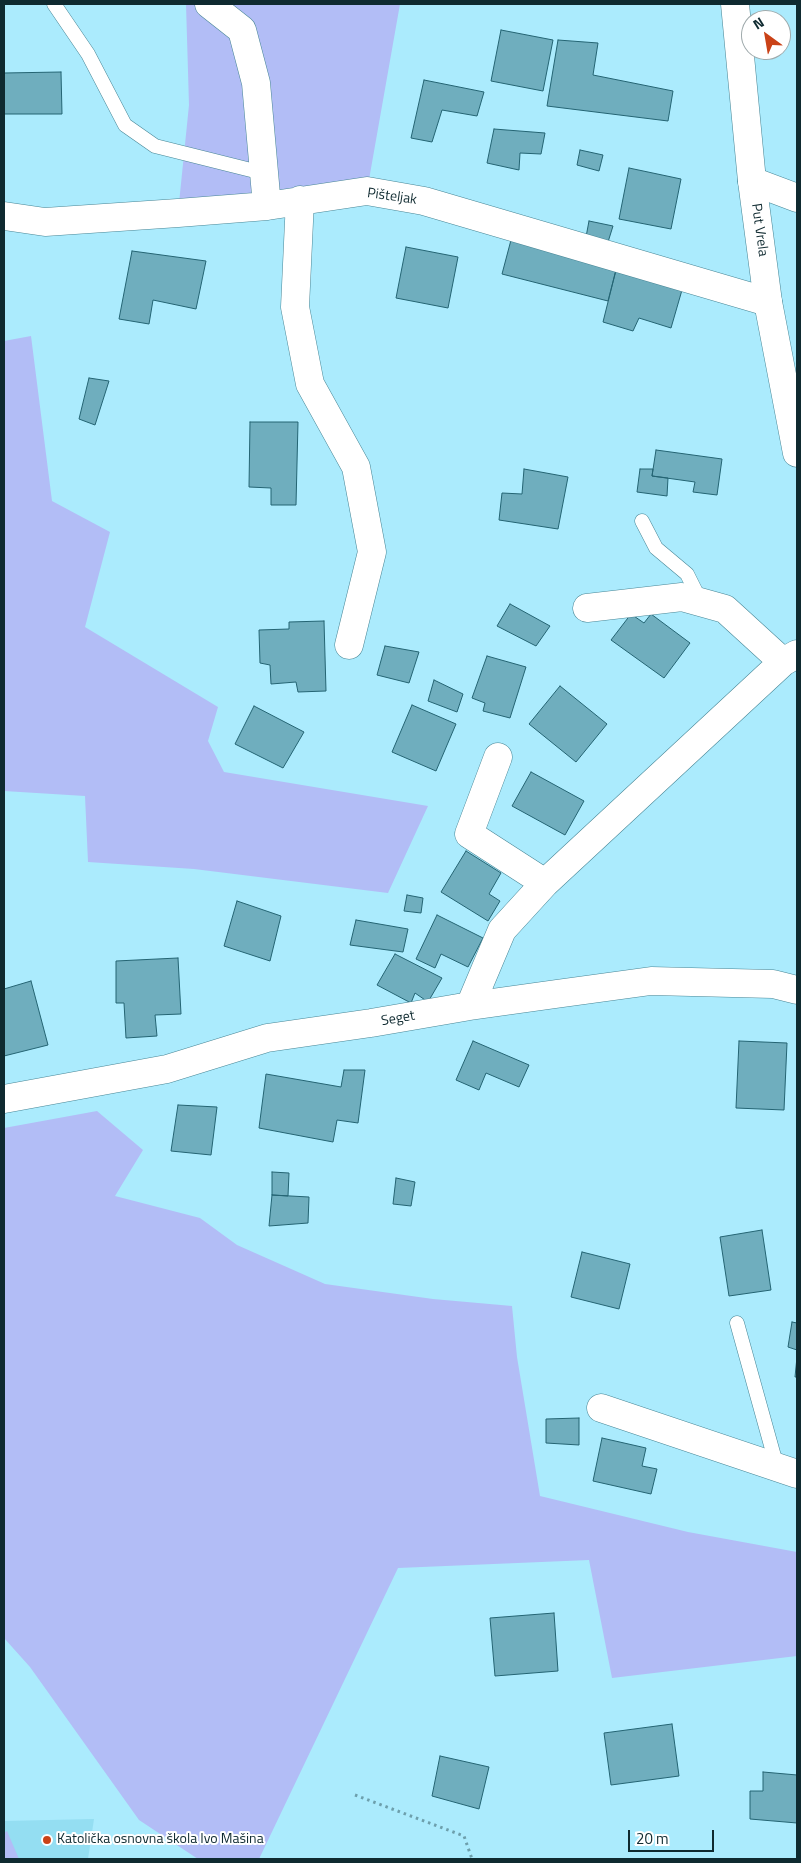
<!DOCTYPE html>
<meta charset="utf-8">
<style>
body{margin:0}
#map{position:relative;width:801px;height:1863px;overflow:hidden;background:#abebfd;font-family:"Titillium Web",sans-serif}
canvas{display:block}
.frame{position:absolute;inset:0;border:5px solid #0f2a30;pointer-events:none}
.north{position:absolute;left:741px;top:10px;width:50px;height:50px;box-sizing:border-box;background:#fff;border:1px solid #9faaac;border-radius:50%;rotate:328deg;font-size:14px;font-weight:700;line-height:20px;text-align:center;color:#0f2a30}
.north::after{content:'';display:block;margin:auto;width:18px;height:22px;background:#ca4217;clip-path:polygon(50% 0,100% 100%,50% 72%,0 100%)}
.scale{position:absolute;left:628px;top:1830px;width:86px;height:22px;box-sizing:border-box;border:2px solid #0f2a30;border-top:0;padding-left:6px;font-size:15px;line-height:18px;white-space:nowrap;color:#0f2a30;-webkit-text-stroke:4px #fff;paint-order:stroke}
</style>
<div id="map">
<canvas width="801" height="1863"></canvas>
<div class="frame"></div>
<div class="north">N</div>
<div class="scale">20 m</div>
</div>
<script>
const ctx = document.querySelector('canvas').getContext('2d');
ctx.lineJoin = 'round';
function paint(path, color) { ctx.fillStyle = color; ctx.fill(path, 'evenodd'); }
const shape = rows => new Path2D(rows.map(r => 'M' + r).join(''));
function trace(path, color, width, dash) { ctx.strokeStyle = color; ctx.lineWidth = width; ctx.lineCap = dash ? 'butt' : 'round'; ctx.setLineDash(dash || []); ctx.stroke(path); }
function label(font, color, halo, rows, align = 'center') {
  ctx.font = font + ' "Titillium Web",sans-serif'; ctx.lineWidth = 4; ctx.setLineDash([]); ctx.textBaseline = 'middle'; ctx.strokeStyle = halo; ctx.fillStyle = color; for (const [text, x, y, turn = 0] of rows) {
    ctx.save(); ctx.translate(x, y); ctx.rotate((+turn || 0) * Math.PI / 180); ctx.textAlign = isNaN(turn) ? turn : align; if (halo) ctx.strokeText(text, 0, 0); ctx.fillText(text, 0, 0); ctx.restore();
  }
}
paint(shape([
 [94,1819,88,1859,4,1859,4,1821]
]), '#94def2');
paint(shape([
 [186,4,400,4,367,191,178,213,189,105],
 [31,336,52,501,110,532,85,627,218,707,208,741,224,772,428,806,388,893,194,869,88,862,85,796,4,791,4,341],
 [97,1111,143,1150,115,1196,200,1218,237,1245,325,1284,433,1299,512,1306,517,1357,540,1496,688,1532,797,1552,797,1656,612,1678,589,1560,398,1568,259,1859,198,1859,139,1820,30,1667,4,1638,4,1128],
 [7,1831,19,1859,4,1859,4,1833]
]), '#b2bdf6');
const building = shape([
 [501,30,553,40,543,91,491,81,501,30],
 [558,40,598,43,593,75,673,91,668,121,547,106,558,40],
 [61,72,62,114,4,114,4,73,61,72],
 [424,80,484,92,477,116,442,110,432,142,411,138,424,80],
 [494,129,545,133,541,154,520,153,519,170,487,163,494,129],
 [580,150,603,155,599,171,577,165,580,150],
 [629,168,681,179,671,229,619,219,629,168],
 [589,221,613,226,608,242,586,237,589,221],
 [531,239,617,266,608,301,502,274,511,240,529,246,531,239],
 [406,247,458,257,448,308,396,298,406,247],
 [132,251,206,261,196,309,153,300,149,324,119,319,132,251],
 [617,266,682,290,671,328,639,318,633,331,603,322,617,266],
 [89,378,109,381,95,425,79,419,89,378],
 [250,422,298,422,296,505,271,505,271,488,249,487,250,422],
 [656,450,722,459,717,495,693,492,695,482,652,476,656,450],
 [524,469,568,477,558,529,499,520,502,493,522,494,524,469],
 [640,469,653,469,652,476,668,478,667,496,637,492,640,469],
 [510,604,550,626,536,646,497,626,510,604],
 [631,614,644,623,651,614,690,643,664,678,611,640,631,614],
 [324,621,326,691,298,692,296,682,271,684,270,665,260,663,259,630,289,629,289,622,324,621],
 [385,646,419,652,409,683,377,675,385,646],
 [487,656,526,667,510,718,483,711,485,703,472,698,487,656],
 [434,680,463,694,457,712,428,701,434,680],
 [560,686,607,724,576,762,529,724,560,686],
 [412,705,456,724,436,771,392,752,412,705],
 [254,706,304,732,283,768,235,744,254,706],
 [531,772,584,801,565,835,512,806,531,772],
 [466,851,501,873,489,894,500,901,488,921,441,892,466,851],
 [407,895,423,898,421,913,404,911,407,895],
 [237,901,281,916,270,961,224,946,237,901],
 [437,915,483,938,468,967,441,954,435,968,416,959,437,915],
 [356,920,408,929,403,952,350,945,356,920],
 [395,954,442,978,428,1002,415,993,411,1003,377,985,395,954],
 [178,958,181,1014,155,1015,157,1036,126,1038,124,1003,116,1003,116,961,178,958],
 [31,981,48,1045,4,1056,4,989,31,981],
 [473,1041,529,1065,519,1087,486,1073,479,1090,456,1080,473,1041],
 [739,1041,787,1043,784,1110,736,1108,739,1041],
 [344,1070,365,1070,358,1123,337,1120,333,1142,259,1128,266,1074,341,1087,344,1070],
 [178,1105,217,1107,211,1155,171,1151,178,1105],
 [272,1172,289,1173,288,1196,272,1195,272,1172],
 [396,1178,415,1182,411,1206,393,1204,396,1178],
 [272,1195,309,1197,308,1223,269,1226,272,1195],
 [762,1230,771,1290,729,1296,720,1237,762,1230],
 [582,1252,630,1264,619,1309,571,1297,582,1252],
 [792,1322,797,1323,797,1350,788,1347,792,1322],
 [797,1357,797,1377,795,1377,797,1357],
 [579,1418,579,1445,546,1443,546,1419,579,1418],
 [602,1438,646,1448,642,1466,657,1469,651,1494,593,1481,602,1438],
 [554,1613,558,1671,495,1676,490,1618,554,1613],
 [672,1724,679,1776,611,1785,604,1733,672,1724],
 [440,1756,489,1767,479,1809,432,1796,440,1756],
 [763,1772,797,1775,797,1823,750,1819,750,1791,763,1791,763,1772]
]);
paint(building, '#6faebe');
trace(building, '#246473', 1);
const lane = shape([
 [54,4,88,54,125,125,155,146,263,173],
 [642,521,656,548,687,574,701,602],
 [737,1323,777,1467]
]);
const street = shape([
 [209,4,242,30,256,83,267,206],
 [752,181,797,198],
 [300,200,295,307,310,384,356,467,372,552,349,645],
 [4,216,45,222,178,213,267,206,367,191,424,201,768,302],
 [587,608,682,597,725,609,783,662],
 [498,757,469,834,545,883],
 [470,1006,502,930,545,883,783,662,797,654],
 [4,1099,167,1069,267,1038,371,1023,470,1006,556,994,651,981,773,984,797,990],
 [601,1408,797,1474]
]);
const secondary = shape([
 [735,4,752,181,768,302,797,453]
]);
trace(lane, '#488696', 15);
trace(street, '#488696', 29);
trace(secondary, '#488696', 29);
trace(shape([
 [355,1795,464,1836,472,1859]
]), '#6d9fac', 3, [2.5, 4]);
trace(lane, '#fff', 14);
trace(street, '#fff', 28);
trace(secondary, '#fff', 28);
for (const [x, y, r, color] of [
 [47,1840,5,"#ca4217"]
]) { const dot = new Path2D(); dot.arc(x, y, r, 0, 2 * Math.PI); ctx.fillStyle = color; ctx.fill(dot); trace(dot, '#fff', 2); }
label('14px', '#0f2a30', '#fff', [
 ["Pišteljak",392,197,8],
 ["Put Vrela",759,230,82],
 ["Seget",398,1019,-10]
]);
label('14px', '#0f2a30', '#fff', [
 ["Katolička osnovna škola Ivo Mašina",57,1840]
], 'left');
</script>
